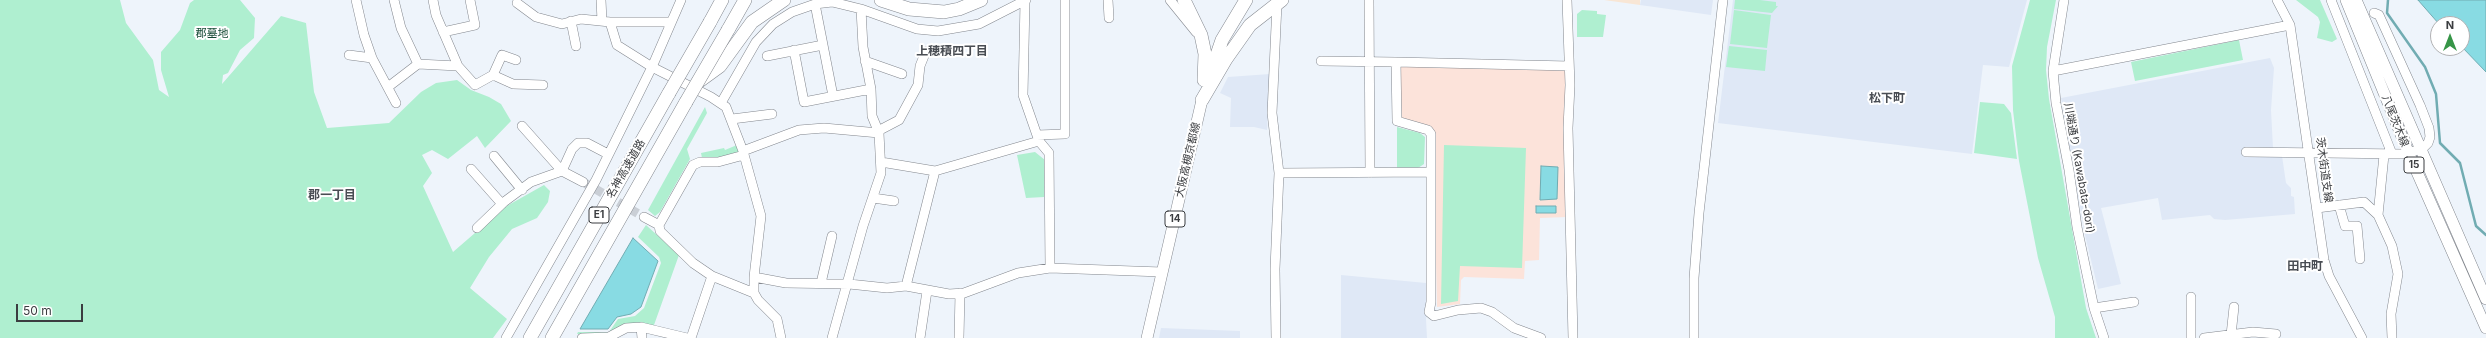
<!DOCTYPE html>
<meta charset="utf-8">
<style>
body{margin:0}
#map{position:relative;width:2486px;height:338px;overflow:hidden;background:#eef4fb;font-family:Inter,sans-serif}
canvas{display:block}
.north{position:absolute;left:2430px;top:16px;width:40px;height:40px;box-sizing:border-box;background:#fff;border:1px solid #b1b1b3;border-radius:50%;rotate:0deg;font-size:11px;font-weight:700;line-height:16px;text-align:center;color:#3b3d40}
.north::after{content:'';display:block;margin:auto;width:14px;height:18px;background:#369547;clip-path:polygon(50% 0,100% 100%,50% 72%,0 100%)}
.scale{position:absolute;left:16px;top:304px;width:67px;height:18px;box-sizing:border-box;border:2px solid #3b3d40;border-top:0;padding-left:5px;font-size:12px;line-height:14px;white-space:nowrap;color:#3b3d40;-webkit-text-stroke:3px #fff;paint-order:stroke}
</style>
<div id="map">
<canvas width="2486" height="338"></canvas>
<div class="north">N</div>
<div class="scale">50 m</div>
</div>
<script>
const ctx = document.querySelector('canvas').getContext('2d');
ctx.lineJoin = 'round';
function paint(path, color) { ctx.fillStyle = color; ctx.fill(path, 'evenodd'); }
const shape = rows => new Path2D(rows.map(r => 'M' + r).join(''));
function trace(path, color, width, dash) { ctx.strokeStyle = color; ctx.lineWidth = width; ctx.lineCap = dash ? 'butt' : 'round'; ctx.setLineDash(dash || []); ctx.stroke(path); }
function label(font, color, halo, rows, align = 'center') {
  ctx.font = font + ' Inter,"Noto Sans JP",sans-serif'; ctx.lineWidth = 4; ctx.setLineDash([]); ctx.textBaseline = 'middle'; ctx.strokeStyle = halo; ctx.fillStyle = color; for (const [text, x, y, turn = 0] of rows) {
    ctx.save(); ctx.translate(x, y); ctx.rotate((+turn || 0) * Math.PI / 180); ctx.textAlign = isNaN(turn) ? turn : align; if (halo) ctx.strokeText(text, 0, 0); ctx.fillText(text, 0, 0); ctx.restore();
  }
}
paint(shape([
 [1641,0,1713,0,1711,15,1640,5],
 [1733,0,2027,0,2009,67,1983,65,1972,154,1718,123],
 [2270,58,2274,68,2271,110,2273,148,2281,149,2286,183,2291,188,2291,196,2294,197,2295,214,2225,220,2214,219,2210,215,2162,220,2158,198,2101,208,2121,284,2098,289,2085,235,2061,98],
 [1270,74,1267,130,1254,127,1230,127,1231,98,1220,93,1228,77],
 [1341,275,1426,283,1430,296,1426,319,1427,338,1341,338],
 [1161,328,1240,331,1240,338,1159,338]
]), '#dfe8f6');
paint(shape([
 [1404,65,1563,68,1567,74,1567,217,1540,218,1539,260,1525,261,1524,279,1464,277,1461,280,1460,304,1437,307,1433,132,1400,118,1400,67]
]), '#fce3da');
paint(shape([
 [1604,0,1640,0,1640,5]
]), '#f8e6d5');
paint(shape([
 [0,0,120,0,126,23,153,60,159,90,169,97,161,70,161,52,180,30,190,3,194,0,240,0,255,18,254,38,240,50,228,73,223,75,222,84,281,16,306,23,314,92,327,128,389,123,421,92,436,83,457,80,471,90,489,97,501,104,511,121,485,148,477,136,448,159,432,150,422,155,432,173,423,186,453,252,505,207,544,185,550,191,548,202,537,218,512,229,489,257,470,288,507,319,493,338,0,338],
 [1735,0,1760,0,1776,2,1776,6,1778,6,1772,13,1734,9],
 [2030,0,2056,0,2047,47,2046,70,2049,99,2086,308,2096,338,2055,338,2055,317,2038,258,2019,161,2013,110,2012,66],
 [2296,0,2320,0,2337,39,2332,42,2317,38,2320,22,2318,17],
 [1582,10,1597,11,1597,14,1606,15,1603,37,1577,37,1577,14],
 [1734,10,1771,15,1767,48,1730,44],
 [2239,40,2243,60,2135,81,2131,62],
 [1729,46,1767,50,1765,71,1726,67],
 [1980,102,2004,104,2011,113,2017,159,1974,153],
 [705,107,707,113,687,149,690,159,660,212,655,216,648,210],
 [1397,127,1420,133,1425,137,1424,164,1418,168,1397,168],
 [737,145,740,151,735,154,717,159,702,158,701,153,724,148,725,150],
 [1444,145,1526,148,1522,268,1460,266,1458,301,1441,304],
 [1035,152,1045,160,1044,197,1026,198,1017,155],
 [646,225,679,255,654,325,608,334,577,334,578,332,609,332,618,319,635,316,644,308,661,263,659,257,638,237]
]), '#afefd0');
const water = shape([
 [2418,0,2486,0,2486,72,2462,47,2462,24,2439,24,2418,0],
 [1541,166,1558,167,1557,199,1540,200,1541,166],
 [1536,206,1556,206,1556,213,1536,213,1536,206],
 [633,238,658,261,641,307,631,314,617,317,608,329,580,329,633,238]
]);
paint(water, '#88dbe3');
trace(water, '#71acb2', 1);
trace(shape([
 [2388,0,2387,13,2425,67,2436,94,2440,143,2460,163,2476,226,2486,235]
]), '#71acb2', 2.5);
trace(shape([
 [583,182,644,217]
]), '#cacfd6', 9, [9, 4.5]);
const minor = shape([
 [356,0,364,35,372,58,396,103],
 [394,0,401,28,418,64],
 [433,0,436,15,458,66,475,85,493,75,502,55,516,60],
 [601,0,602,21],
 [1108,0,1109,18],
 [1170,0,1196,32],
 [1369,0,1370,173],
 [1567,0,1570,85,1568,128,1573,338],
 [2064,0,2053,71,2056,103,2069,170,2077,227,2094,308,2104,338],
 [2277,0,2290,25,2324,260,2329,276,2362,338],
 [2331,0,2392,154],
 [1025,1,1023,95,1039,141,1049,153,1050,268],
 [517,3,536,17,562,24,581,19,610,22,671,22],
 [815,4,833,96],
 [1277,4,1272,113,1279,173,1431,172],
 [571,21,576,46],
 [610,22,617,45,652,67,711,97,726,107,743,151,761,216,754,277,754,293,758,300,777,319,781,338],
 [443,32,475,25,470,0],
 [794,50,804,102,871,89],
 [349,55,372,58],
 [767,56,823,45],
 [865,61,902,74],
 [1321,61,1396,62],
 [2053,71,2290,25],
 [493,75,513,84,543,85],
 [388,87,418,64,458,66],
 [721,103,756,42,773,24,792,12,815,4,832,2,861,9,917,29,938,31,979,24,1026,0],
 [732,119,772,114],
 [522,126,562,171,572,149,578,143,587,143,608,154],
 [878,131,899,120,918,85,920,66,926,51],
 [1037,135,1065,134,1065,0],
 [743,151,799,130,824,128,879,133],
 [2246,152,2403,154,2422,149,2428,143,2430,137,2429,128,2420,105,2379,15,2374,13],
 [744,155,718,162,700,162,693,165,659,225,660,231,693,263,712,276,754,293],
 [2384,155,2378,215,2392,246,2398,274,2391,314,2392,338],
 [494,156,522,190],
 [881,162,935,171],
 [471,169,502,204],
 [873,198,894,201],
 [2339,205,2345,226,2357,226,2360,259],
 [2317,208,2364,202,2378,215],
 [644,217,659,225],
 [477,228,504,202,531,182,562,171,583,182],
 [754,277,786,283,849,284,887,288,906,286,949,294,964,293,1018,273,1050,268,1162,272],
 [821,283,832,236],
 [906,286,935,171,1039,141],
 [2094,308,2134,302],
 [641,327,642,338],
 [2231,335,2234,307],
 [506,338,596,180,652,67,681,0],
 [582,338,609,337,626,328,641,327,687,338],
 [691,338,712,276],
 [832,338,863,226,881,173,879,133,872,116,871,89,863,47,861,9],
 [920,338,927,291],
 [959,338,960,293],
 [1276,338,1275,269,1279,173],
 [1541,338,1514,328,1492,312,1481,308,1458,310,1434,316,1429,312,1431,302,1431,134,1428,130,1397,121,1396,62,1569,66],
 [1694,338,1694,278,1699,213,1723,0],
 [2191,338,2191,297],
 [2204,338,2253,332,2276,334]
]);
const major = shape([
 [2346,0,2409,154,2486,328],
 [2356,0,2486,299],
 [1147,338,1202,100]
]);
const highway = shape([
 [881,0,909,9,944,12,959,9,981,0],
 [1184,0,1201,35,1205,54,1204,80],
 [710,22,722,0],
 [728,30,745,0],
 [1210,75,1222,40,1246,0],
 [698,82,720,66,752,22,784,0],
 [1202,100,1226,59,1250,25,1282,0],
 [530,338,669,93],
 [552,338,686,102]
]);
trace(minor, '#83878e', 10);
trace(major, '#83878e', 12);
trace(highway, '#83878e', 14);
trace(minor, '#fff', 9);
trace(major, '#fff', 11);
trace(highway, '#fff', 13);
const highwayBridge = shape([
 [669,93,710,22],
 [686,102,728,30]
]);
trace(highwayBridge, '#83878e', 14, []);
trace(highwayBridge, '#fff', 13);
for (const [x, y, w] of [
 [2414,165,20],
 [599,215,20],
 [1175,219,20]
]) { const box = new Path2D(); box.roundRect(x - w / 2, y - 8, w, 16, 3); ctx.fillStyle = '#fff'; ctx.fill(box); trace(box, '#3b3d40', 1); }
label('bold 10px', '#3b3d40', null, [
 ["15",2414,165],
 ["E1",599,215],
 ["14",1175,219]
]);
label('11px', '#144934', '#fff', [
 ["郡墓地",212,34]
]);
label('11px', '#3b3d40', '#fff', [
 ["八尾茨木線",2395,121,68],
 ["大阪高槻京都線",1188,160,-77],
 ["川端通り (Kawabata-dori)",2079,168,80],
 ["名神高速道路",626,169,-60],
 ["茨木街道支線",2324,170,82]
]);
label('bold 12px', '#494d53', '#fff', [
 ["上穂積四丁目",952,51],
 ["松下町",1887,98],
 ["郡一丁目",332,195],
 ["田中町",2305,266]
]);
</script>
